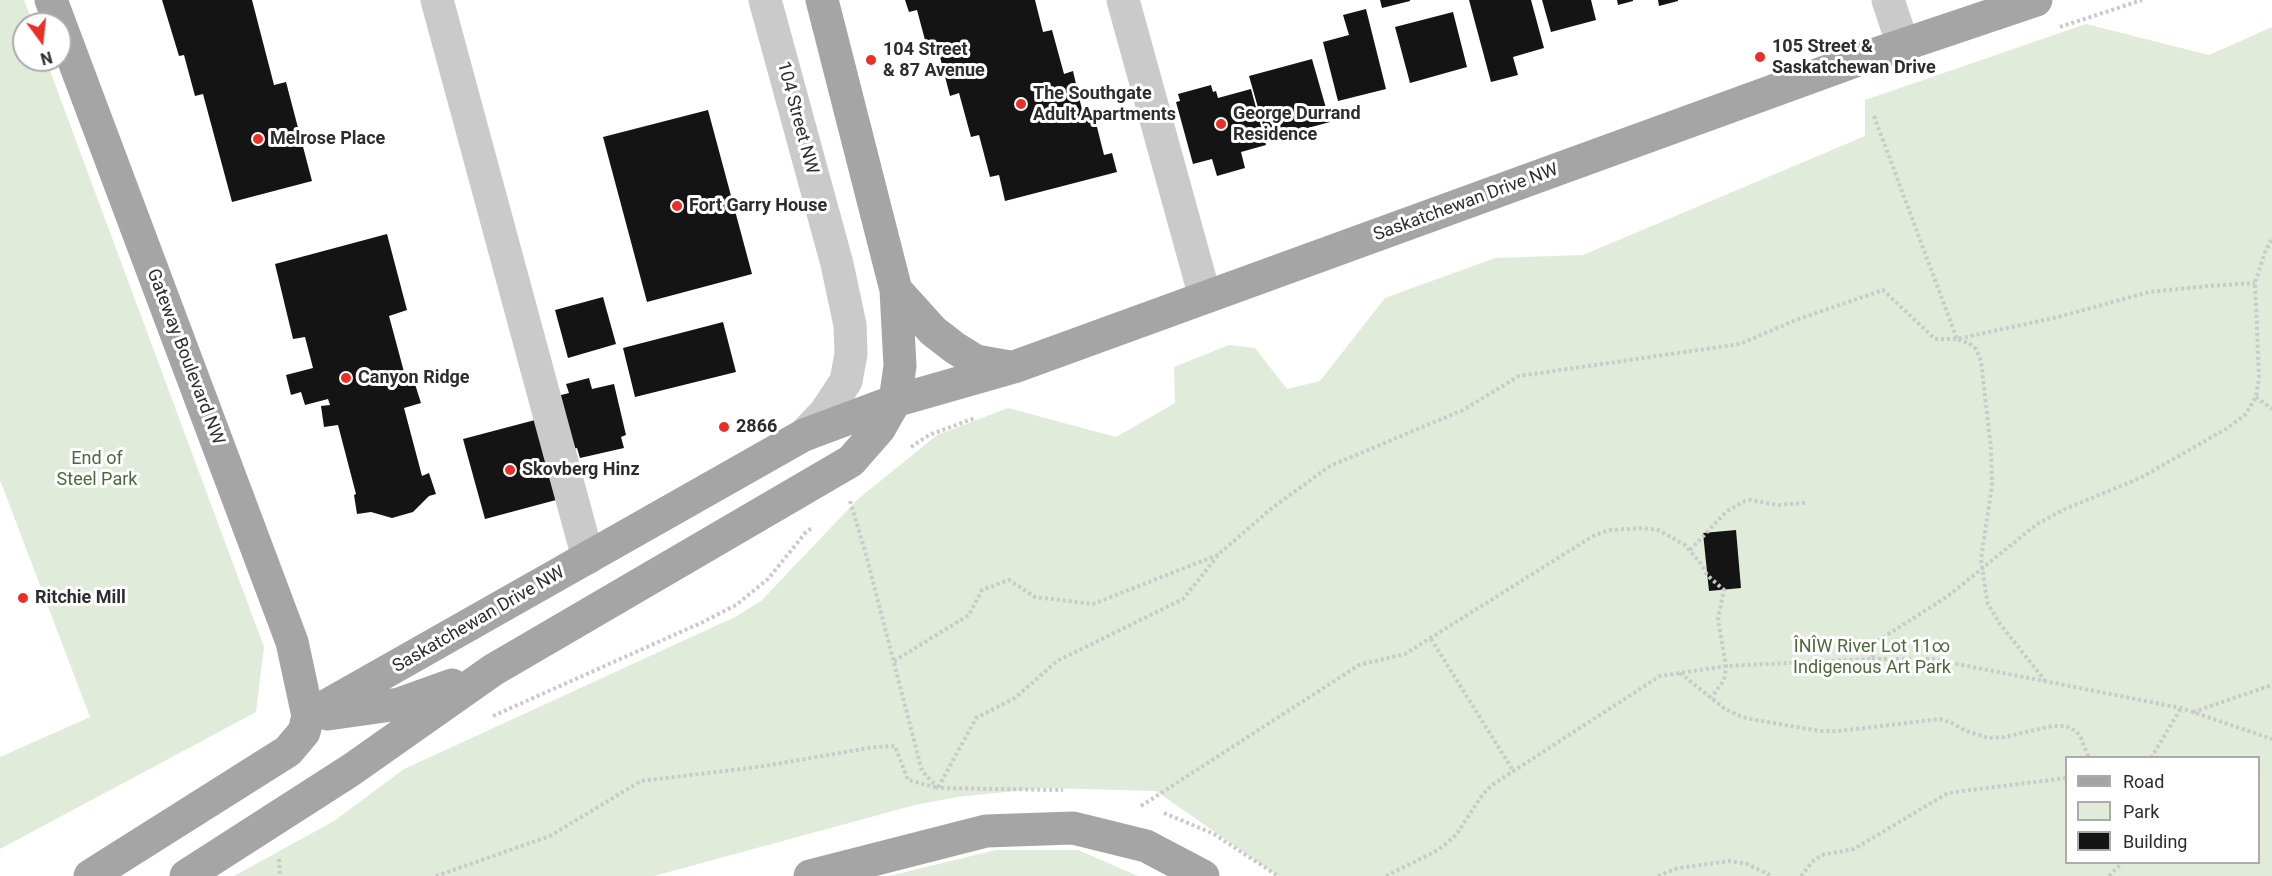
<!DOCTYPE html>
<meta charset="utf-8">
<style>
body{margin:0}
#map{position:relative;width:2272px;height:876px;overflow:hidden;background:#fff;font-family:Roboto,sans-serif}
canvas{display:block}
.legend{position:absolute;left:2065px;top:756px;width:195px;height:108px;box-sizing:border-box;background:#fff;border:2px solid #ababab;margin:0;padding:8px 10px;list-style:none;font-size:18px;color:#2d2d2d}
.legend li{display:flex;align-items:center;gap:12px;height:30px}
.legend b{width:30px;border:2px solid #ababab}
.north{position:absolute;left:12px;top:12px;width:60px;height:60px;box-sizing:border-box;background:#fff;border:2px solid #ababab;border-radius:50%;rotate:165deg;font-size:16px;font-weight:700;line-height:24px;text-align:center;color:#2d2d2d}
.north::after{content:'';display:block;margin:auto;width:21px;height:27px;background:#ea2f29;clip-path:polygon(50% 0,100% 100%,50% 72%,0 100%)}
</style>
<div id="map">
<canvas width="2272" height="876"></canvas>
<ul class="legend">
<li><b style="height:8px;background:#a5a5a5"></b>Road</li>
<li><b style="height:16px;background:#e1ebda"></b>Park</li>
<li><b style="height:16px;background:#141414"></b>Building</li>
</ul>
<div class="north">N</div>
</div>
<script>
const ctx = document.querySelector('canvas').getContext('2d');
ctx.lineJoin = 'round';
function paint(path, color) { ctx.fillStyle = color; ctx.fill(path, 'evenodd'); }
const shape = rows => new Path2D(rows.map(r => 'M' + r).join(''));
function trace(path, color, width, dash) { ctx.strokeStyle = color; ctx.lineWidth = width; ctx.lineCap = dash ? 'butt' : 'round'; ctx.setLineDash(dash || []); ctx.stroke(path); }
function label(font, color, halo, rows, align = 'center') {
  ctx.font = font + ' Roboto,sans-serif'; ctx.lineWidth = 6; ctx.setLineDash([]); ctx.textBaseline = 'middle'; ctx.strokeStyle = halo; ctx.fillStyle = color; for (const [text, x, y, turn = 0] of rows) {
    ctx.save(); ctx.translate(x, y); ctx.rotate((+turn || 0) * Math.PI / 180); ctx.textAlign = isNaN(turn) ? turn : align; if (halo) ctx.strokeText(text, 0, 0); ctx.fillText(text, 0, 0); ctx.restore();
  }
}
paint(shape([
 [0,0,24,0,33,24,24,24,24,60,46,60,264,647,256,712,0,849,0,757,90,717,0,480],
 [2086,24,2209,55,2272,27,2272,876,1278,876,1156,791,1045,788,957,797,915,805,654,876,234,876,334,821,404,769,735,617,761,601,857,500,937,435,1008,408,1116,437,1175,403,1174,367,1229,345,1255,348,1287,389,1320,381,1385,298,1495,258,1583,255,1865,136,1865,100],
 [2066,758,2258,758,2258,862,2066,862],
 [996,850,1078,850,1138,876,889,876]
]), '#e1ebda');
paint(shape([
 [162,0,252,0,274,85,286,82,312,181,232,202,203,94,195,96,184,55,179,56],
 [905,0,1035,0,1043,32,1052,30,1064,74,1073,71,1083,114,1093,111,1104,155,1112,153,1117,172,1005,201,999,175,990,177,979,135,971,137,959,93,950,96,939,53,929,55,917,10,909,12],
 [1380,0,1410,0,1410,1,1382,8],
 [1469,0,1531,0,1544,48,1513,57,1518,75,1491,82],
 [1542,0,1591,0,1596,20,1551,32],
 [1617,0,1633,0,1633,1,1618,5],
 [1658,0,1678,0,1678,1,1659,6],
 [1366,9,1386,89,1338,101,1323,42,1349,35,1343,15],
 [1453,12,1467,67,1410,83,1395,27],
 [1312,59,1330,122,1267,139,1249,76],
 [1211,85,1213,92,1216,91,1218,98,1251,89,1266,145,1241,152,1245,168,1217,176,1212,159,1193,164,1176,102,1180,101,1178,94],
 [708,110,752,274,647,302,603,137],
 [387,234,407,310,389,316,407,383,414,381,421,403,404,408,422,476,429,473,436,494,429,496,413,512,392,518,371,512,357,514,354,495,356,494,338,425,324,427,321,406,330,405,328,399,305,405,301,392,291,395,286,375,313,368,305,337,293,339,275,264],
 [603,297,616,344,568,358,555,310],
 [723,322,736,372,635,397,623,348],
 [589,378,592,389,614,384,626,435,621,437,624,448,580,458,577,448,569,450,557,396,569,393,566,384],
 [535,420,556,500,485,519,463,439],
 [1736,530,1741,588,1709,591,1703,533]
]), '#141414');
trace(shape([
 [2060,27,2142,0],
 [1874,116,1957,339],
 [1958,340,1969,343,1976,349,1981,361,1991,449,1992,486,1981,559,1986,594,1988,604,2000,624,2046,682],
 [2256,397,2272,409],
 [911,447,929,435,975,418],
 [850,501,865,551,922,771,938,788,1063,790],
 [1690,550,1727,511,1745,501,1751,500,1777,505,1806,503],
 [1431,639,1514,772],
 [1872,659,1932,659,2181,708,2272,739],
 [894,661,969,615,982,590,1009,580,1035,597,1093,604,1220,554],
 [1680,673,1725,709,1742,717,1756,720,1820,731,1839,731,1940,719,1952,723,1966,731,1989,738,2004,737,2053,726,2066,726,2076,731,2080,736,2089,758],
 [2193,712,2272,685],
 [493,716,703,622,736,605,768,579,806,532,812,528],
 [2151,758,2181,708],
 [1141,806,1359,665,1405,654,1593,536,1609,530,1643,528,1658,530,1671,537,1685,545,1701,564,1707,575,1724,590,1718,619,1726,666,1724,680,1711,698],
 [1164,813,1214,834,1278,876],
 [279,859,280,876],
 [436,876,550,836,641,781,758,767,875,747,895,746,908,780,938,788,976,718,1015,698,1057,661,1183,599,1220,553,1272,508,1330,466,1463,410,1519,376,1740,344,1796,320,1883,290,1935,339,1957,339,2058,317,2149,292,2208,286,2255,283],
 [1386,876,1436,851,1447,843,1456,835,1483,794,1492,785,1660,676,1726,666,1872,659,1876,642,1948,596,2037,524,2065,509,2140,478,2226,429,2245,415,2256,397,2259,377,2255,283,2265,252,2272,239],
 [1658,876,1678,868,1730,861,1747,864,1772,876],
 [1801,876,1813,861,1822,855,1854,849,1948,793,2066,778],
 [2109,876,2123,862]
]), '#cacaca', 4, [3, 3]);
trace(shape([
 [437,0,588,558],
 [765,0,837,264,850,325,851,354,846,381,825,413,804,435],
 [1123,0,1205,297],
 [1888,0,1903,45]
]), '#cacaca', 33);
trace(shape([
 [51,0,292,642,308,716],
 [896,290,933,331,955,348,976,361,1010,367],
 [328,714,399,704,452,685],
 [90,876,288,751,304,732,308,716,804,435,895,401,1014,367,1858,60,2036,0],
 [186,876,351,770,493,670,851,461,879,429,895,401,900,366,896,290,822,0],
 [810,876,986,831,1073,828,1146,846,1203,876]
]), '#a5a5a5', 33);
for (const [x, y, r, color] of [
 [1760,57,6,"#ea2f29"],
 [871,60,6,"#ea2f29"],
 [1021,104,6,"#ea2f29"],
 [1221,124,6,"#ea2f29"],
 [258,139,6,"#ea2f29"],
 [677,206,6,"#ea2f29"],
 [346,378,6,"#ea2f29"],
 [724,427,6,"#ea2f29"],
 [510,470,6,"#ea2f29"],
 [23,598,6,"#ea2f29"]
]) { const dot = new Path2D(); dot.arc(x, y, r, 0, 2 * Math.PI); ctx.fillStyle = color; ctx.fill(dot); trace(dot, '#fff', 2); }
label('bold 18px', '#2d2d2d', '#fff', [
 ["105 Street &",1772,47],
 ["Saskatchewan Drive",1772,68],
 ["104 Street",883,50],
 ["& 87 Avenue",883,71],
 ["The Southgate",1033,94],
 ["Adult Apartments",1033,115],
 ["George Durrand",1233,114],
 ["Residence",1233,135],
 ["Melrose Place",270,139],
 ["Fort Garry House",689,206],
 ["Canyon Ridge",358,378],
 ["2866",736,427],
 ["Skovberg Hinz",522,470],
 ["Ritchie Mill",35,598]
], 'left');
label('18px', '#2d2d2d', '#fff', [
 ["104 Street NW",797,118,75],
 ["Saskatchewan Drive NW",1466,203,-20],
 ["Gateway Boulevard NW",185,357,69],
 ["Saskatchewan Drive NW",479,620,-30]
]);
label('18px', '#4b6939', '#fff', [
 ["End of",97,459],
 ["Steel Park",97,480],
 ["ÎNÎW River Lot 11∞",1872,647],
 ["Indigenous Art Park",1872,668]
]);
</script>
